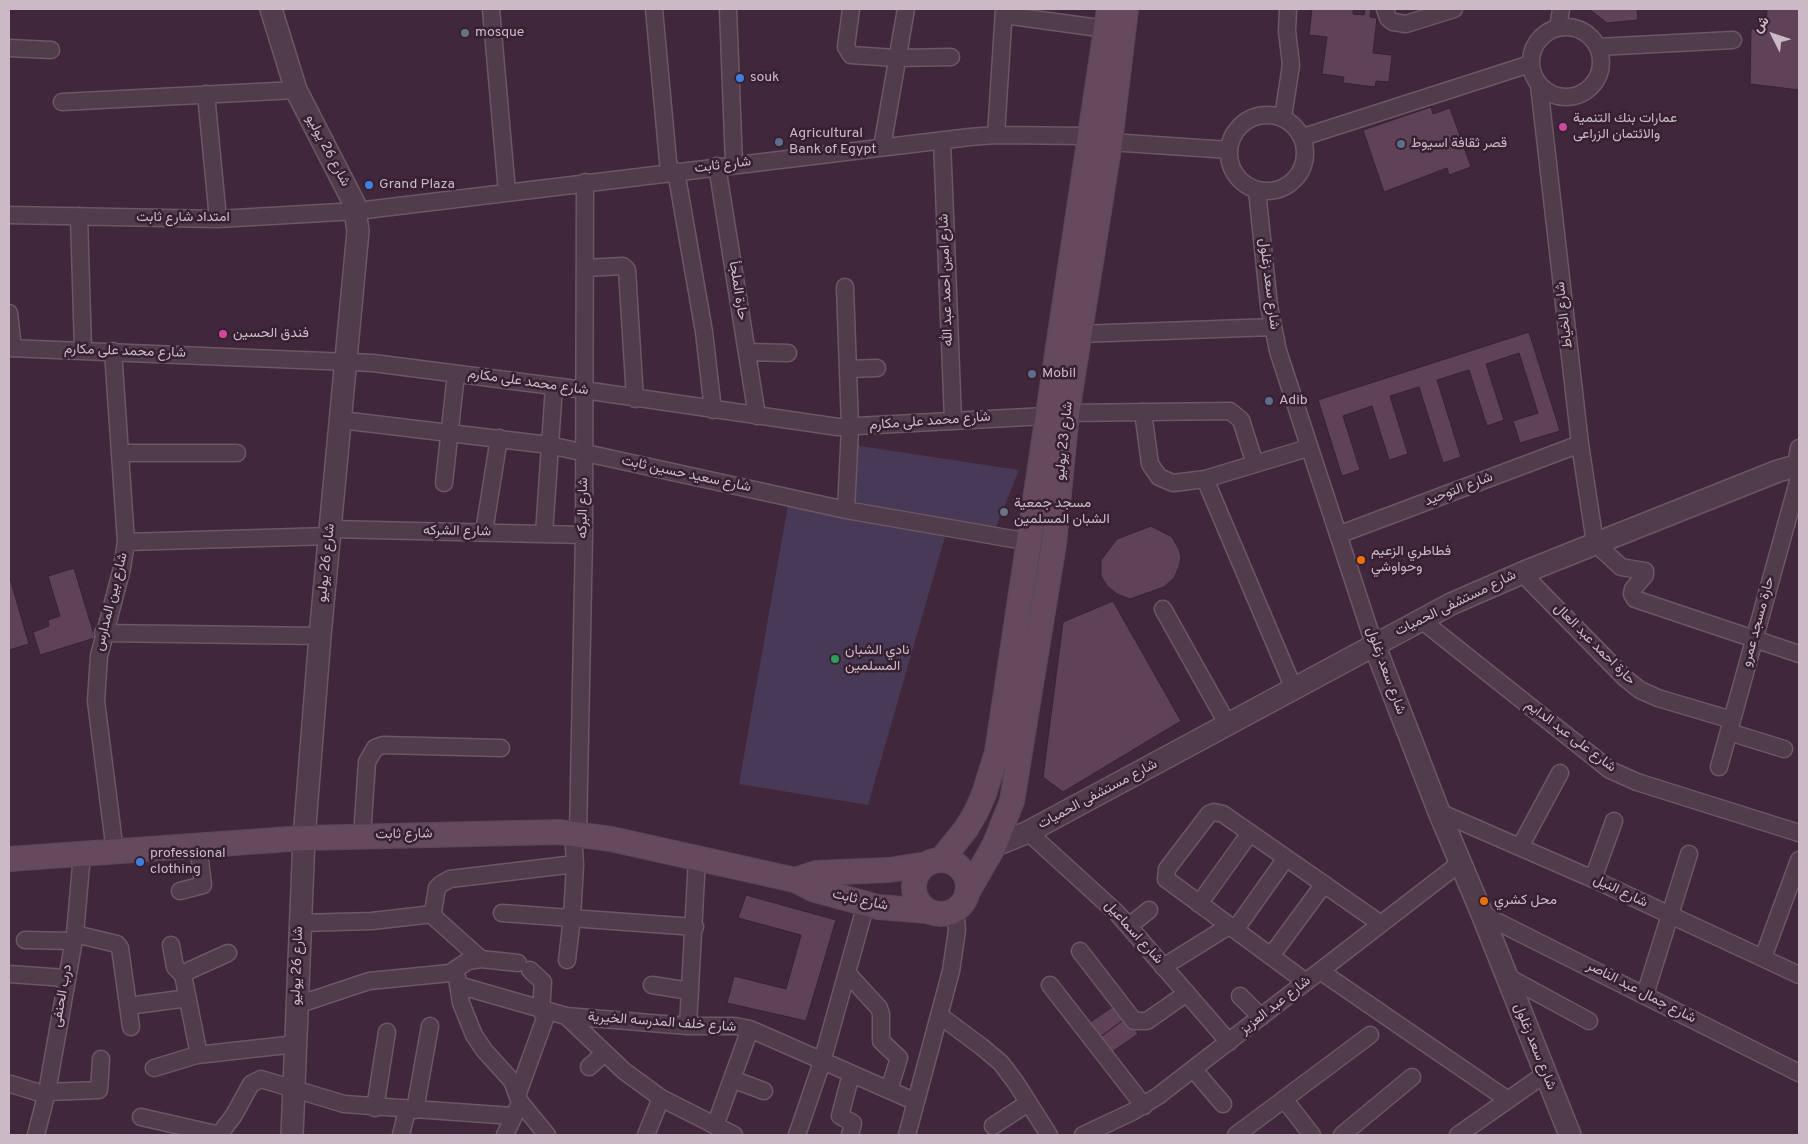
<!DOCTYPE html>
<meta charset="utf-8">
<style>
body{margin:0}
#map{position:relative;width:1808px;height:1144px;overflow:hidden;background:#41273b;font-family:Overpass,Vazirmatn,sans-serif}
canvas{display:block}
.frame{position:absolute;inset:0;border:10px solid #cbb9c6;pointer-events:none}
.north{position:absolute;left:1748px;top:10px;width:50px;height:50px;-webkit-text-stroke:4px #362031;paint-order:stroke;rotate:311deg;font-size:14px;font-weight:700;line-height:20px;text-align:center;color:#cbb9c6}
.north::after{content:'';display:block;margin:auto;width:18px;height:22px;background:#cbb9c6;clip-path:polygon(50% 0,100% 100%,50% 72%,0 100%)}
</style>
<div id="map">
<canvas width="1808" height="1144"></canvas>
<div class="frame"></div>
<div class="north">ش</div>
</div>
<script>
const ctx = document.querySelector('canvas').getContext('2d');
ctx.lineJoin = 'round';
function paint(path, color) { ctx.fillStyle = color; ctx.fill(path, 'evenodd'); }
const shape = rows => new Path2D(rows.map(r => 'M' + r).join(''));
function trace(path, color, width, dash) { ctx.strokeStyle = color; ctx.lineWidth = width; ctx.lineCap = dash ? 'butt' : 'round'; ctx.setLineDash(dash || []); ctx.stroke(path); }
function label(font, color, halo, rows, align = 'center') {
  ctx.font = font + ' Overpass,Vazirmatn,sans-serif'; ctx.lineWidth = 5; ctx.setLineDash([]); ctx.textBaseline = 'middle'; ctx.strokeStyle = halo; ctx.fillStyle = color; for (const [text, x, y, turn = 0] of rows) {
    ctx.save(); ctx.translate(x, y); ctx.rotate((+turn || 0) * Math.PI / 180); ctx.textAlign = isNaN(turn) ? turn : align; if (halo) ctx.strokeText(text, 0, 0); ctx.fillText(text, 0, 0); ctx.restore();
  }
}
paint(shape([
 [853,445,1019,470,994,532,850,506],
 [788,505,946,533,868,805,739,784]
]), '#483a56');
const building = shape([
 [1312,9,1353,9,1353,14,1364,15,1365,9,1371,9,1370,17,1377,18,1373,53,1392,55,1389,82,1376,81,1375,87,1343,83,1344,77,1322,74,1327,37,1309,35,1312,9],
 [1589,9,1637,9,1638,20,1607,23,1589,9],
 [1767,9,1799,9,1799,90,1750,84,1751,29,1766,28,1767,9],
 [1431,107,1433,114,1450,108,1471,167,1449,175,1447,168,1384,192,1363,130,1431,107],
 [1529,332,1560,431,1520,443,1513,421,1538,413,1519,353,1486,364,1504,420,1487,426,1469,370,1437,380,1461,457,1443,463,1419,387,1390,396,1408,454,1389,460,1372,406,1343,416,1360,470,1342,476,1318,400,1529,332],
 [1151,526,1172,537,1179,549,1181,558,1179,567,1174,578,1164,587,1130,599,1117,594,1107,586,1101,576,1101,560,1117,539,1151,526],
 [74,568,95,638,40,655,33,632,49,626,48,620,60,616,48,576,74,568],
 [9,575,29,644,9,650,9,575],
 [1113,601,1181,721,1063,792,1043,777,1063,622,1113,601],
 [746,895,836,920,806,1021,727,1003,734,976,786,989,801,935,738,918,746,895],
 [1117,1004,1126,1018,1099,1038,1089,1023,1117,1004],
 [1126,1018,1138,1034,1112,1052,1099,1038,1126,1018]
]);
paint(building, '#5f4258');
trace(building, '#382233', 1);
const minor = shape([
 [491,9,507,192],
 [654,9,669,172],
 [728,9,734,164],
 [851,9,846,47,851,55,896,58,951,57],
 [1385,9,1388,18,1393,22,1406,24,1454,9],
 [1004,15,1106,29],
 '1531 62a35 35 0 1 1 70 0a35 35 0 1 1-70 0Z',
 [1558,28,1561,9],
 [1598,47,1733,40],
 [9,48,51,50],
 [1539,85,1580,444,1595,543,1621,567,1645,571,1645,575,1633,589,1632,594,1635,599,1799,654],
 [206,94,218,219],
 [62,102,296,90],
 '1229 153a38 38 0 1 1 76 0a38 38 0 1 1-76 0Z',
 [1283,117,1291,65,1287,31,1288,9],
 [996,135,1004,9],
 [1303,137,1530,64],
 [942,140,953,420],
 [1110,142,1229,150],
 [882,147,906,9],
 [717,166,757,416],
 [676,171,704,332,713,410],
 [1257,190,1269,306,1278,351,1374,644],
 [9,215,218,219,357,211,970,137,996,135,1091,136],
 [79,216,83,350],
 [585,268,623,266,627,270,635,399],
 [845,287,850,427,846,510],
 [9,313,13,348],
 [1079,334,1273,327],
 [9,348,373,363,584,390,838,427,1046,416],
 [113,351,126,542,122,568,99,656,96,701,115,852],
 [747,352,788,353],
 [848,369,877,368],
 [1143,412,1150,464,1159,477,1173,483,1205,479,1308,448],
 [1067,413,1230,411,1241,420,1255,464],
 [341,420,549,445,846,510,1030,542],
 [120,453,237,453],
 [1796,465,1799,448],
 [1205,479,1294,689],
 [444,483,456,374],
 [331,529,584,535],
 [484,532,499,438],
 [544,534,554,386],
 [1338,535,1580,444],
 [126,542,330,536],
 [1522,573,1625,678,1640,690,1658,698,1732,720],
 [1163,609,1228,725],
 [1420,619,1610,770,1637,782,1799,833],
 [103,633,320,636],
 [1729,732,1784,749],
 [1719,767,1799,478],
 [1439,812,1593,879,1799,975],
 [1028,832,1117,913,1229,1042],
 [578,834,584,535,585,182],
 [362,836,367,762,375,748,383,745,501,748],
 [1520,847,1560,773],
 [1593,879,1614,821],
 [180,891,203,885,198,845],
 [1199,904,1250,833],
 [502,913,695,927],
 [1482,914,1799,1073],
 [300,923,372,921,433,914],
 [1129,926,1149,910],
 [1235,930,1286,858],
 [75,934,117,944,120,948,131,1027],
 [25,940,73,941],
 [171,945,175,967,183,975],
 [1080,951,1134,1021,1147,1021,1187,993],
 [1271,956,1324,884],
 [1763,958,1799,860],
 [481,959,435,918,433,912,437,888,441,884,450,879,575,864],
 [567,960,572,918,575,864,573,833],
 [1163,967,1229,926],
 [530,970,543,982,541,1011],
 [1320,971,1508,1100],
 [847,973,879,1008,881,1014,881,1041,899,1058,889,1090],
 [9,974,66,978],
 [1506,976,1589,1021],
 [457,977,461,1003,474,1035,484,1050,512,1081,520,1102,547,1135],
 [1306,982,1166,879,1167,869,1209,814,1214,812,1223,814,1381,924],
 [458,985,566,1016,688,1026,735,1026,750,1029,916,1102],
 [652,985,690,991],
 [1050,985,1144,1106],
 [1645,995,1689,854],
 [1240,996,1261,1017],
 [297,1005,369,981,450,973,468,961,481,959,518,963],
 [128,1006,188,998],
 [939,1015,982,1047,1001,1063,1016,1083,1049,1135],
 [566,1016,624,1071,661,1098,734,1135],
 [688,1026,697,858],
 [199,1055,183,975,186,972,228,953],
 [589,1067,605,1053],
 [154,1068,197,1055,296,1044],
 [1194,1070,1223,1104],
 [732,1079,764,1091],
 [11,1084,46,1095],
 [47,1092,99,1090,101,1059],
 [518,1093,547,1013],
 [1284,1099,1312,1135],
 [375,1108,387,1032],
 [415,1110,430,1026],
 [141,1117,220,1135],
 [715,1126,750,1029],
 [993,1126,1028,1103],
 [36,1135,47,1092,75,934,82,854],
 [219,1135,234,1115,251,1084,261,1079,344,1104,513,1116],
 [401,1135,407,1110],
 [505,1135,518,1107],
 [646,1135,661,1098],
 [797,1135,822,1062,866,904],
 [850,1135,853,1123,840,1116,851,1074],
 [907,1135,951,971,957,930,955,910],
 [1083,1135,1132,1112,1158,1096,1460,863],
 [1236,1135,1370,1035],
 [1342,1135,1412,1077],
 [1458,1135,1545,1074]
]);
const tertiary = shape([
 [271,9,296,90,354,203,358,231,320,636,304,838,292,1135],
 [1374,644,1439,812,1482,914,1570,1135],
 [994,846,1028,832,1451,604,1522,573,1778,471,1799,465]
]);
const secondary = shape([
 [9,859,304,838,559,832,611,839,795,880,815,890,878,907,928,911],
 [941,860,966,829,976,812,984,794,997,752,1109,9],
 '914 887a27 27 0 1 1 54 0a27 27 0 1 1-54 0Z',
 [795,880,816,873,889,870,927,864],
 [967,893,994,846,1012,801,1054,544,1067,413,1110,142,1126,9]
]);
trace(minor, '#6b5766', 19);
trace(tertiary, '#6b5766', 24);
trace(secondary, '#5a4555', 26);
trace(minor, '#513c4c', 16);
trace(tertiary, '#513c4c', 21);
trace(secondary, '#644a5c', 24);
for (const [x, y, r, color] of [
 [465,33,5,"#6b7280"],
 [740,78,5,"#3f7fe0"],
 [1563,127,5,"#d1479c"],
 [779,142,5,"#5c6f8a"],
 [1401,144,5,"#5c6f8a"],
 [369,185,5,"#3f7fe0"],
 [223,334,5,"#d1479c"],
 [1032,374,5,"#5c6f8a"],
 [1269,401,5,"#5c6f8a"],
 [1004,512,5,"#6b7280"],
 [1361,560,5,"#e8710a"],
 [835,659,5,"#2e9e5b"],
 [140,862,5,"#3f7fe0"],
 [1484,901,5,"#e8710a"]
]) { const dot = new Path2D(); dot.arc(x, y, r, 0, 2 * Math.PI); ctx.fillStyle = color; ctx.fill(dot); trace(dot, '#362031', 2); }
label('14px', '#cbb9c6', '#362031', [
 ["mosque",475,33],
 ["souk",750,78],
 ["عمارات بنك التنمية",1573,119],
 ["والائتمان الزراعى",1573,135],
 ["Agricultural",789,134],
 ["Bank of Egypt",789,150],
 ["قصر ثقافة اسيوط",1411,144],
 ["Grand Plaza",379,185],
 ["فندق الحسين",233,334],
 ["Mobil",1042,374],
 ["Adib",1279,401],
 ["مسجد جمعية",1014,504],
 ["الشبان المسلمين",1014,520],
 ["فطاطري الزعيم",1371,552],
 ["وحواوشي",1371,568],
 ["نادي الشبان",845,651],
 ["المسلمين",845,667],
 ["professional",150,854],
 ["clothing",150,870],
 ["محل كشري",1494,901]
], 'left');
label('14px', '#cbb9c6', '#362031', [
 ["شارع 26 يوليو",327,151,62],
 ["شارع ثابت",723,166,-7],
 ["امتداد شارع ثابت",183,218],
 ["شارع امين احمد عبد الله",947,280,-92],
 ["شارع سعد زغلول",1268,284,83],
 ["حارة الملجأ",737,291,81],
 ["شارع الخياط",1565,315,-97],
 ["شارع محمد على مكارم",125,352,2],
 ["شارع محمد على مكارم",528,383,8],
 ["شارع محمد على مكارم",930,422,-4],
 ["شارع 23 يوليو",1065,441,-84],
 ["شارع سعيد حسين ثابت",686,475,12],
 ["شارع التوحيد",1459,490,-21],
 ["شارع البركه",584,508,-89],
 ["شارع الشركه",457,532,1],
 ["شارع 26 يوليو",327,563,-84],
 ["شارع بين المدارس",112,602,-76],
 ["شارع مستشفى الحميات",1456,604,-26],
 ["حارة مسجد عمرو",1759,622,-75],
 ["حارة احمد عبد العال",1594,645,45],
 ["شارع سعد زغلول",1385,671,70],
 ["شارع على عبد الدايم",1570,737,37],
 ["شارع مستشفى الحميات",1098,795,-28],
 ["شارع ثابت",404,835,-1],
 ["شارع النيل",1620,892,25],
 ["شارع ثابت",860,901,13],
 ["شارع اسماعيل",1133,933,48],
 ["شارع 26 يوليو",298,966,-88],
 ["شارع جمال عبد الناصر",1641,993,27],
 ["درب الحنفى",63,996,-80],
 ["شارع عبد العزيز",1276,1006,-38],
 ["شارع خلف المدرسه الخيرية",662,1023,4],
 ["شارع سعد زغلول",1534,1047,68]
]);
</script>
